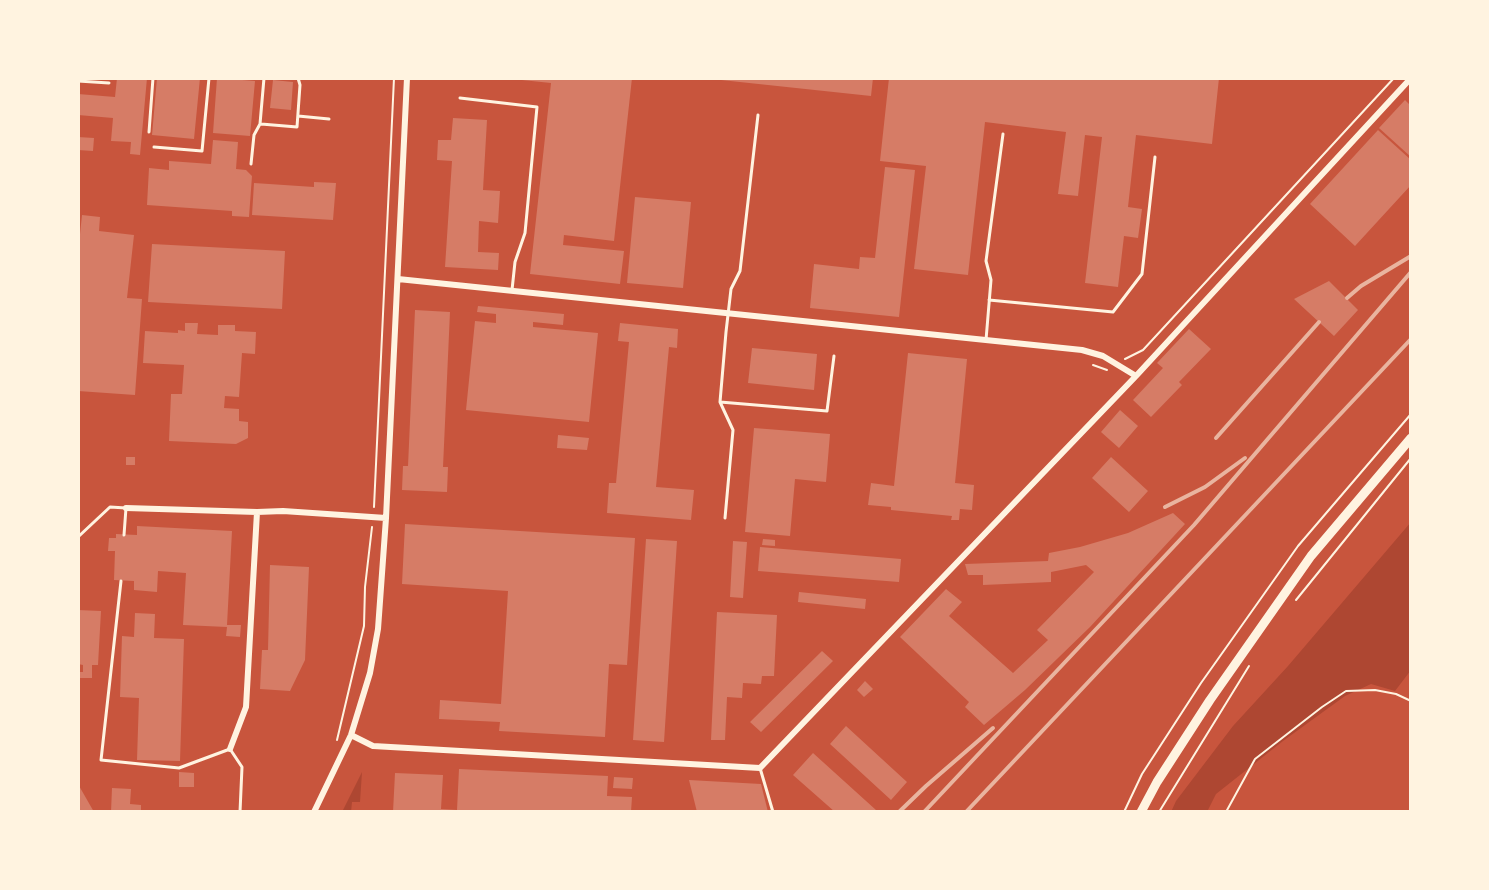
<!DOCTYPE html>
<style>
body{margin:0}
#map{position:relative;width:1489px;height:890px;overflow:hidden;background:#c8553d;font-family:"Public Sans",sans-serif}
canvas{display:block}
.frame{position:absolute;inset:0;border:80px solid #fff3e0;pointer-events:none}
</style>
<div id="map">
<canvas width="1489" height="890"></canvas>
<div class="frame"></div>
</div>
<script>
const ctx = document.querySelector('canvas').getContext('2d');
ctx.lineJoin = 'round';
function paint(path, color) { ctx.fillStyle = color; ctx.fill(path, 'evenodd'); }
const shape = rows => new Path2D(rows.map(r => 'M' + r).join(''));
function trace(path, color, width, dash) { ctx.strokeStyle = color; ctx.lineWidth = width; ctx.lineCap = dash ? 'butt' : 'round'; ctx.setLineDash(dash || []); ctx.stroke(path); }
paint(shape([
 [1411,522,1411,670,1395,691,1371,684,1345,696,1283,741,1216,794,1207,812,1171,812,1176,801,1233,726,1288,666],
 [362,772,360,802,352,802,351,812,342,812]
]), '#ae4732');
paint(shape([
 [117,78,147,78,140,155,130,154,131,142,111,141,113,118,78,115,78,94,115,97],
 [157,78,200,78,194,139,152,135],
 [217,78,255,81,250,136,213,133],
 [522,78,632,78,614,241,564,235,563,245,624,251,620,284,530,274,551,83,522,80],
 [721,78,873,78,871,96,721,80],
 [889,78,1219,78,1212,144,1136,135,1128,207,1142,209,1138,238,1124,236,1118,287,1085,283,1102,137,1085,135,1078,196,1058,194,1066,132,985,122,968,275,914,269,926,166,880,161],
 [273,80,293,82,291,110,270,108],
 [1405,100,1411,106,1411,157,1379,128],
 [453,118,487,120,483,190,500,191,498,223,479,221,478,252,499,253,498,270,445,267,452,161,437,160,438,140,451,140],
 [1378,130,1411,160,1411,185,1355,246,1310,204],
 [78,137,94,138,93,151,78,150],
 [213,140,238,142,236,169,246,170,252,176,249,217,232,216,232,211,147,205,149,168,169,170,169,161,211,164],
 [885,167,915,170,899,317,810,308,814,264,859,269,860,257,875,258],
 [314,182,336,183,333,220,252,215,254,183,314,187],
 [635,197,691,202,683,288,627,283],
 [82,215,100,217,99,231,134,235,127,298,142,299,135,395,78,391,78,234,80,234],
 [152,244,285,251,282,309,148,302],
 [1329,281,1358,310,1334,336,1294,299],
 [478,306,564,314,563,325,533,322,533,327,598,333,589,422,466,410,475,321,496,323,496,314,477,312],
 [415,310,450,312,443,467,448,467,447,492,402,490,403,466,408,466],
 [185,323,198,323,197,334,218,335,218,325,235,325,235,331,256,332,255,354,242,353,239,397,225,396,224,408,239,409,239,421,248,422,248,438,236,444,169,441,171,394,182,394,184,365,143,363,145,331,178,333,178,330,185,331],
 [620,323,678,329,677,348,669,347,656,487,694,490,691,520,607,513,609,483,616,483,629,342,618,341],
 [1189,329,1211,349,1179,382,1182,385,1151,417,1133,400,1163,368,1157,363],
 [752,348,817,354,814,390,748,383],
 [908,353,967,359,955,483,974,485,972,510,960,509,959,520,951,520,952,516,891,510,891,507,868,505,871,483,894,486],
 [1120,410,1138,426,1119,448,1101,432],
 [754,428,830,434,826,482,795,479,790,536,745,532],
 [558,435,589,438,587,450,557,448],
 [126,457,135,457,135,465,126,465],
 [1111,457,1148,491,1129,512,1092,478],
 [1173,513,1185,524,1090,627,1025,690,984,725,965,707,969,702,900,637,946,589,962,602,949,616,1013,673,1048,640,1037,630,1094,572,1086,565,1051,572,1051,582,983,585,983,575,968,575,965,564,1048,561,1049,553,1080,547,1128,533],
 [405,524,635,538,627,665,609,664,605,737,499,731,500,722,439,719,440,700,501,704,508,591,402,584],
 [137,526,232,531,227,625,241,625,240,637,226,636,227,627,183,625,186,573,158,571,157,592,134,590,134,581,114,580,115,551,108,551,109,538,116,538,116,534,137,535],
 [646,539,677,541,664,742,633,740],
 [763,539,775,540,775,546,762,545],
 [733,541,747,542,743,598,730,597],
 [760,547,901,559,899,582,758,571],
 [270,565,309,567,305,660,290,691,260,689,262,650,268,650],
 [799,592,866,599,865,609,798,602],
 [78,610,101,611,98,665,92,665,92,678,79,678,79,672,83,672,83,665,78,664],
 [717,612,777,615,774,676,762,676,761,684,743,683,742,698,727,697,725,740,711,740],
 [135,613,155,614,154,638,184,639,180,761,137,760,139,698,120,697,122,636,134,637],
 [822,651,833,661,761,732,750,722],
 [865,681,873,689,864,697,857,690],
 [846,726,907,782,891,800,830,744],
 [813,753,876,810,874,812,835,812,793,775],
 [459,769,608,776,607,796,632,797,631,812,393,812,395,773,443,775,441,809,457,810],
 [179,772,194,773,194,787,179,787],
 [614,777,633,778,632,789,613,788],
 [689,780,761,784,768,812,697,812],
 [78,784,94,812,78,812],
 [112,788,131,789,130,804,141,805,141,812,111,812]
]), '#d67c66');
trace(shape([
 [1125,359,1143,350,1394,78],
 [1093,365,1107,370],
 [374,507,394,78],
 [1296,600,1411,458],
 [337,740,364,626,365,587,372,527],
 [1124,812,1142,774,1201,683,1298,546,1411,414],
 [1159,812,1249,666],
 [1226,812,1255,759,1322,707,1346,691,1375,690,1396,694,1411,701]
]), '#fff3e0', 2);
trace(shape([
 [78,81,109,83],
 [460,98,537,107,525,233,515,262,512,290],
 [298,116,329,119],
 [261,124,297,127,300,85,298,78],
 [149,132,153,78],
 [154,147,202,151,209,78],
 [251,164,254,135,260,124,264,78],
 [989,300,1113,312,1142,274,1155,157],
 [986,340,991,280,986,261,1003,134],
 [720,402,827,411,834,356],
 [725,518,733,430,720,402,726,332,731,289,740,271,758,115],
 [78,537,110,507,126,508,124,535],
 [121,581,101,760,179,768,230,749,242,767,240,812],
 [760,768,773,812]
]), '#fff3e0', 3);
trace(shape([
 [398,279,1082,350,1103,356,1136,376],
 [126,508,257,512,283,511,386,518],
 [351,735,373,746,760,768,1136,376,1411,78],
 [230,749,246,707,257,512],
 [314,812,351,735,370,673,378,629,386,518,407,78]
]), '#fff3e0', 6);
trace(shape([
 [1141,812,1157,782,1210,700,1311,556,1411,438]
]), '#fff3e0', 9);
trace(shape([
 [1347,298,1361,286,1411,256],
 [1216,438,1319,322],
 [1165,507,1205,487,1245,458],
 [899,812,926,786,993,728],
 [924,812,1194,525,1411,272],
 [966,812,1411,339]
]), '#e9b49f', 4);
</script>
